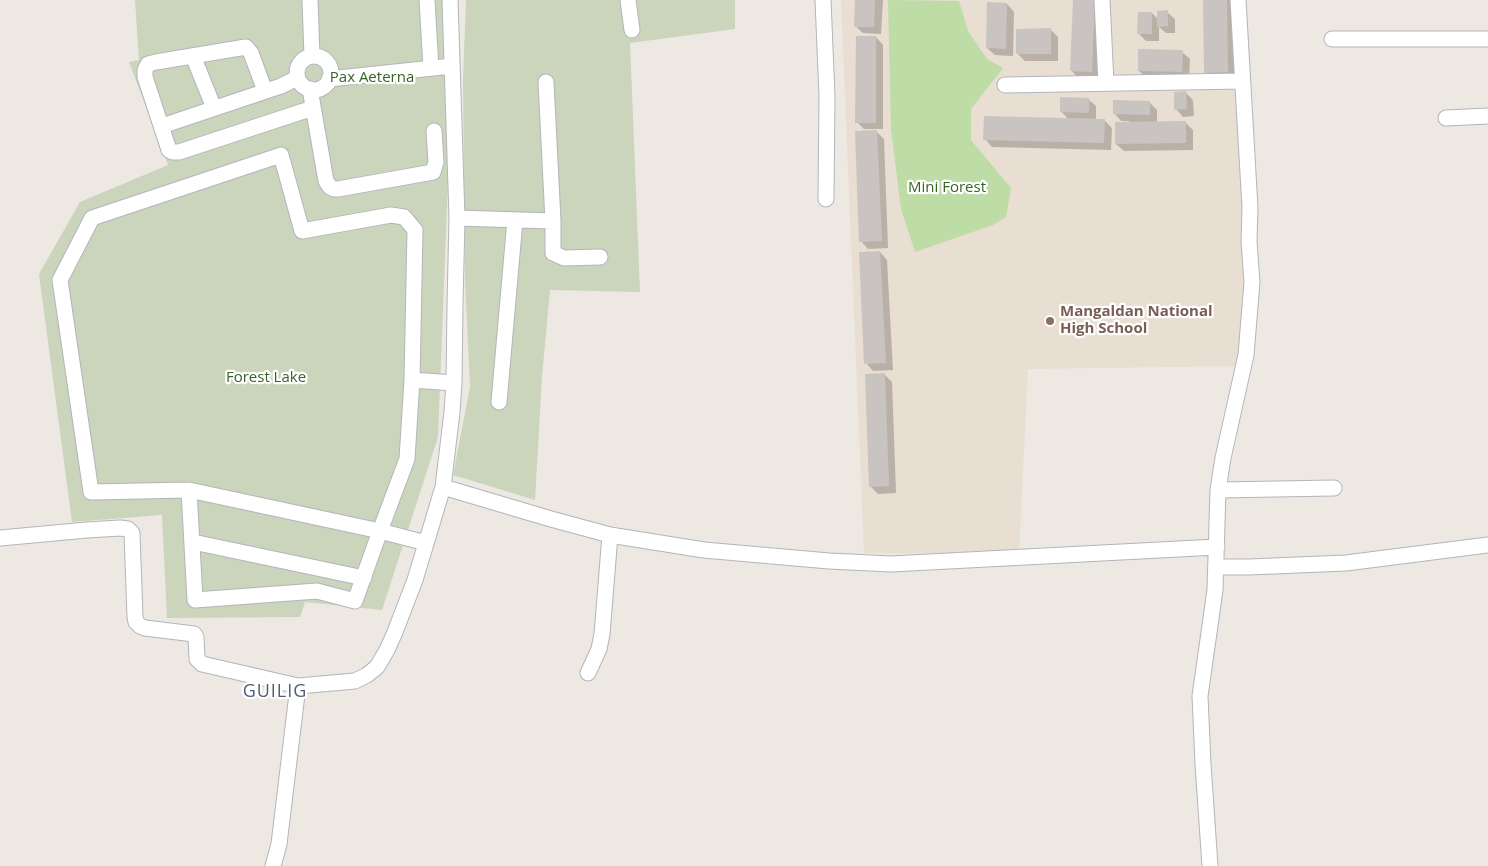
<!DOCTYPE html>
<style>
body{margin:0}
canvas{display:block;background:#ede8e2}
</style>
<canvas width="1488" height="866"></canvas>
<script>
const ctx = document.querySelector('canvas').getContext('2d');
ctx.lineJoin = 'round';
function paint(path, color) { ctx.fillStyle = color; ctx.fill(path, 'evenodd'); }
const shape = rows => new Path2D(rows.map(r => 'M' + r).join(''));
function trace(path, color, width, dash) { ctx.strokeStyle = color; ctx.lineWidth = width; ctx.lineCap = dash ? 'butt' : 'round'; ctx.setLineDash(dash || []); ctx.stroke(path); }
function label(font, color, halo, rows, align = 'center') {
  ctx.font = font + ' "Open Sans",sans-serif'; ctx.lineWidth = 4.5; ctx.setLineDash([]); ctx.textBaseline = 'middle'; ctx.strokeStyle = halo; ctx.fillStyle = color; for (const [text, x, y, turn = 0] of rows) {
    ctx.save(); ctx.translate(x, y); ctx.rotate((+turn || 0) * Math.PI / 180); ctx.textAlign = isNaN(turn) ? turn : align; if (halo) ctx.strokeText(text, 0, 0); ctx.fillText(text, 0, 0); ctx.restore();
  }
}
paint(shape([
 [841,0,1235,0,1249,276,1242,366,1028,369,1019,554,864,553]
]), '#e8ded1');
paint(shape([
 [888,0,959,1,968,31,987,59,1003,68,971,109,971,140,1011,188,1006,217,993,225,915,252,901,209,891,128]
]), '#bddca6');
paint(shape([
 [135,0,446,0,448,182,438,437,382,610,305,602,300,617,167,618,162,515,72,522,39,274,80,202,168,165,129,62,139,60],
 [466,0,735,0,735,29,630,43,640,292,550,290,542,376,535,500,453,475,470,387,465,280,463,80]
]), '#cad5bc');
paint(shape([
 [856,0,883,0,881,34,863,33,855,26],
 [1074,0,1102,0,1099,78,1078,78,1071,70],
 [1204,0,1233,0,1235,79,1213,80,1205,72],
 [1007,4,1014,12,1013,56,995,55,987,48],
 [1167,12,1175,19,1175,33,1166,33,1159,27,1159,41,1146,41,1138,33,1152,13,1158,19],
 [1051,30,1058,37,1058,61,1025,61,1018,54],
 [876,37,883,45,883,129,864,129,857,122],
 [1182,52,1190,59,1189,79,1147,78,1139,71],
 [1186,93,1193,100,1194,116,1183,117,1176,109],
 [1088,99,1096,106,1096,120,1105,121,1112,128,1111,150,992,147,985,139,1069,120,1061,111],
 [1150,103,1157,110,1157,123,1186,123,1193,130,1193,150,1124,151,1116,144,1129,123,1129,121,1121,121,1114,113],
 [875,130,884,139,888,248,868,249,861,241],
 [880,252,887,260,893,370,873,371,866,363],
 [884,374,892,382,896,493,878,494,870,486]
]), '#0003');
paint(shape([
 [855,0,875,0,874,27,854,27],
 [1073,0,1095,0,1092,72,1070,71],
 [1203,0,1227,0,1228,72,1204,73],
 [987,2,1007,3,1006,49,986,48],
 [1168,10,1168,26,1157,27,1157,11],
 [1138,12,1152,12,1152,34,1137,34],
 [1051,28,1051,54,1016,54,1016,29],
 [856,36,876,36,876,123,855,123],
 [1138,49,1183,50,1182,72,1138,71],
 [1186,91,1187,109,1174,110,1174,92],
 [1060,97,1089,98,1089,113,1060,112],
 [1113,100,1150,101,1150,115,1113,114],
 [984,116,1105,119,1104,143,983,140],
 [1186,121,1186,143,1115,144,1115,122],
 [877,130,882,241,859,242,855,131],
 [880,251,886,363,864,364,859,252],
 [885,373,889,486,869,487,865,374]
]), '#c9c4c1');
const minor = shape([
 [310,0,312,56],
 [427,0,431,68],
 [628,0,632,30],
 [823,0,827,96,826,199],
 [1102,0,1106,83],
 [1332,39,1488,39],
 [193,56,214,108],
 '297 73a17 17 0 1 1 34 0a17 17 0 1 1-34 0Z',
 [329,79,452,66],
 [546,82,553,221,553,253,564,258,600,257],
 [1005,85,1242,81],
 [310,89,326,181,330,187,334,189,338,189,433,172,436,162,434,131],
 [265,91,251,53,246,47,156,62,148,64,145,70,145,77,169,150,173,152,179,152,313,108],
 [1446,118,1488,116],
 [162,126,281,86,297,78],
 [457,218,553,221],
 [412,380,454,383],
 [499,402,515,220],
 [443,487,551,519,610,535,704,550,829,561,891,564,1217,547],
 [189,490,195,600,317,591,355,601,380,531,407,459,412,380,415,230,404,217,391,215,302,231,281,155,92,218,60,280,91,492,189,490,380,531,426,543],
 [1218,490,1334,488],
 [0,538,87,530,120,528,128,529,132,533,135,617,136,622,140,626,145,628,194,634,196,637,197,659,202,664,298,686],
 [193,542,364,578],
 [1216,567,1249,567,1346,563,1488,545],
 [588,673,599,649,602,634,610,535],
 [273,866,279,844,298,686,355,681,367,675,377,667,387,650,395,632,415,580,443,487,452,412,454,383,455,305,457,218,450,0],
 [1210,866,1203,764,1200,696,1215,590,1218,490,1223,458,1246,355,1252,282,1249,241,1250,208,1238,0]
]);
trace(minor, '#b3b5bc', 17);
trace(minor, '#fff', 15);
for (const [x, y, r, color] of [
 [1050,321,5,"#8d6e63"]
]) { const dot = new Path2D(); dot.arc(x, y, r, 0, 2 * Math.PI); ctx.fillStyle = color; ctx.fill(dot); trace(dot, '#fff', 2); }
label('15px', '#376425', '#fff', [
 ["Pax Aeterna",372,78],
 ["Mini Forest",947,188],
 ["Forest Lake",266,378]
]);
label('bold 15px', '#785e54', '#fff', [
 ["Mangaldan National",1060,312],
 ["High School",1060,329]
], 'left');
ctx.letterSpacing = '1px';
label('18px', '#535d7a', '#fff', [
 ["GUILIG",275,692]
]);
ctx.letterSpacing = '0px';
</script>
